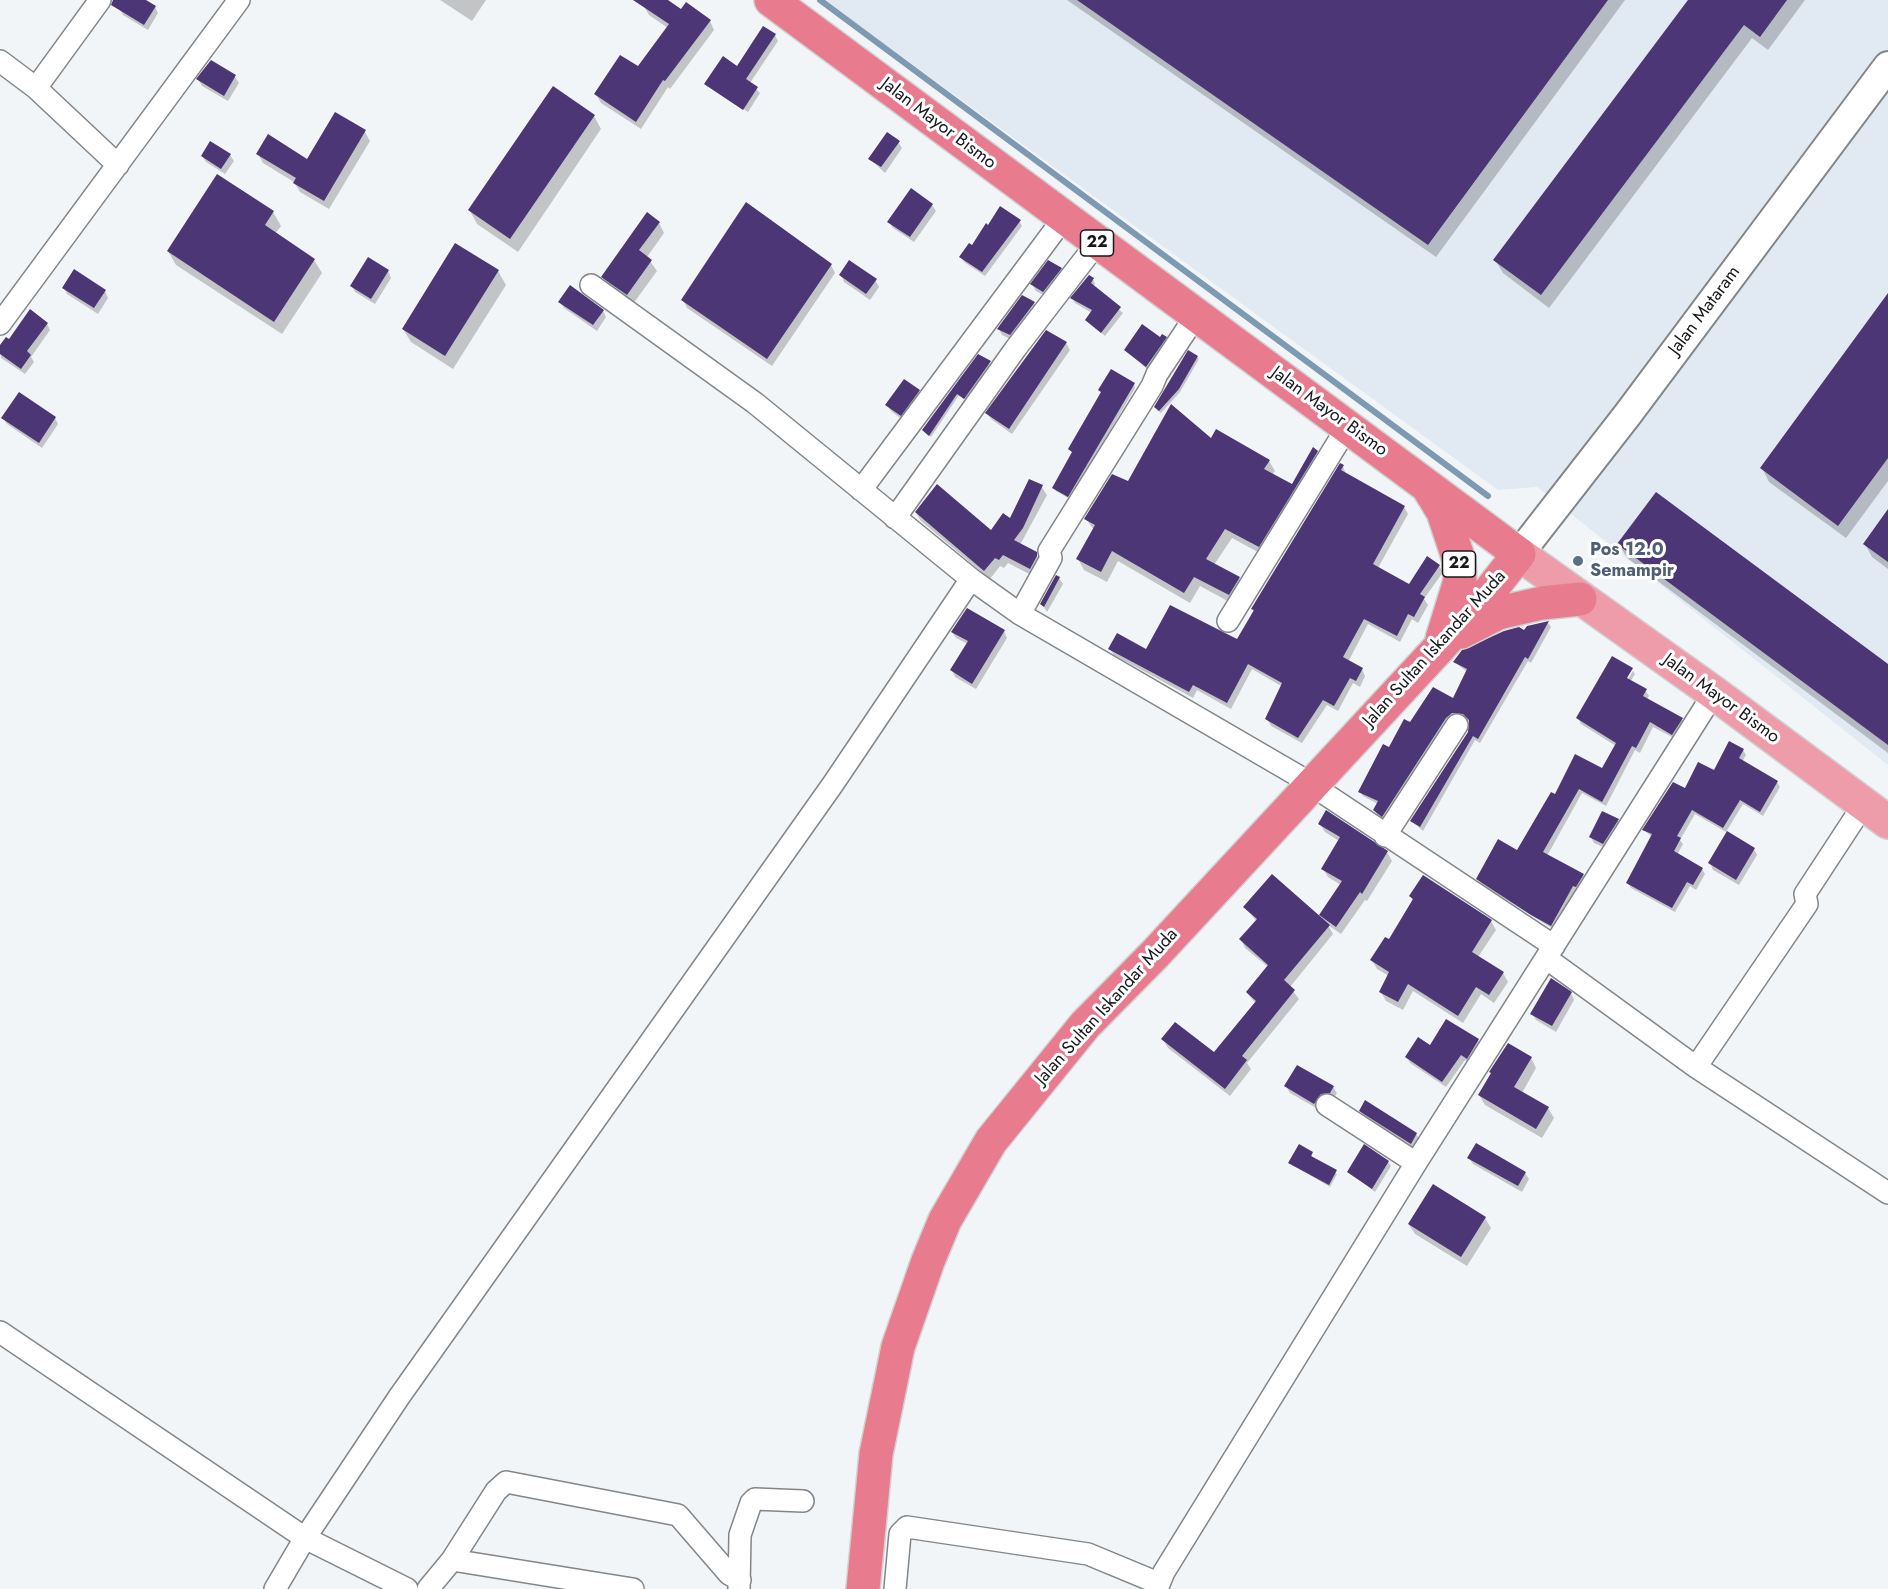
<!DOCTYPE html>
<style>
body{margin:0}
canvas{display:block;background:#f2f5f8}
</style>
<canvas width="1888" height="1589"></canvas>
<script>
const ctx = document.querySelector('canvas').getContext('2d');
ctx.lineJoin = 'round';
function paint(path, color) { ctx.fillStyle = color; ctx.fill(path, 'evenodd'); }
const shape = rows => new Path2D(rows.map(r => 'M' + r).join(''));
function trace(path, color, width, dash) { ctx.strokeStyle = color; ctx.lineWidth = width; ctx.lineCap = dash ? 'butt' : 'round'; ctx.setLineDash(dash || []); ctx.stroke(path); }
function label(font, color, halo, rows, align = 'center') {
  ctx.font = font + ' Jost,sans-serif'; ctx.lineWidth = 6; ctx.setLineDash([]); ctx.textBaseline = 'middle'; ctx.strokeStyle = halo; ctx.fillStyle = color; for (const [text, x, y, turn = 0] of rows) {
    ctx.save(); ctx.translate(x, y); ctx.rotate((+turn || 0) * Math.PI / 180); ctx.textAlign = isNaN(turn) ? turn : align; if (halo) ctx.strokeText(text, 0, 0); ctx.fillText(text, 0, 0); ctx.restore();
  }
}
paint(shape([
 [824,0,1888,0,1888,765,1537,487,1498,490]
]), '#e1e9f2');
paint(shape([
 [124,0,143,0,155,7,158,13,148,30,123,15,119,8],
 [440,0,486,0,472,21],
 [648,0,666,0,681,11,710,21,714,30,670,89,668,87,641,129,601,103,596,94,638,68,668,28,649,15,644,6],
 [1067,0,1625,0,1436,257],
 [1688,0,1805,0,1768,50,1752,38,1549,308,1503,273,1495,260],
 [775,35,778,41,750,83,760,93,748,112,708,85,708,88,706,84,737,68],
 [211,62,235,77,239,83,228,101,202,86,198,79],
 [336,114,365,132,370,141,329,209,300,192,294,182,263,163,258,154,308,161],
 [594,116,601,129,518,252,477,224,470,211],
 [898,142,902,148,885,173,870,159],
 [230,155,234,161,225,174,206,162,202,156],
 [217,176,273,212,281,226,275,234,314,260,322,273,282,334,176,265,168,251],
 [932,205,936,211,914,242,893,228,889,222],
 [1019,221,1022,226,985,276,964,262,961,257,972,247],
 [659,223,664,233,647,257,657,271,633,304,609,287,603,277],
 [831,265,835,273,772,366,687,308,683,300],
 [1061,269,1064,275,1047,297,1036,291,1032,284],
 [388,271,391,278,375,304,355,292,352,286],
 [498,271,506,285,453,369,411,342,403,329],
 [841,275,875,280,879,287,870,300,844,282],
 [1093,279,1095,284,1093,287,1123,313,1105,336,1086,320,1092,313,1075,303,1072,298],
 [64,288,105,291,108,298,98,314,67,294],
 [1888,295,1888,481,1846,538,1769,482,1762,468],
 [1023,297,1034,303,1038,309,1014,341,1002,335,999,329],
 [560,302,603,311,606,317,597,331,564,308],
 [47,324,50,330,31,357,34,362,25,374,1,358,0,348,9,341],
 [1165,338,1168,342,1149,371,1126,350],
 [1066,343,1070,350,1012,434,991,419,987,413],
 [979,356,991,365,966,400,959,395,931,437,923,430],
 [1197,357,1199,359,1180,392,1161,413,1157,410],
 [1134,384,1135,388,1070,499,1056,491,1054,488,1073,453,1070,449,1102,394,1099,390],
 [919,391,922,397,904,421,891,411,887,405],
 [3,418,55,418,58,424,42,448,7,424],
 [1211,441,1269,461,1275,471,1272,475,1293,486,1317,452,1323,462,1265,556,1232,538,1214,565,1239,578,1245,588,1235,605,1200,586,1190,603,1118,561,1107,582,1084,570,1078,559,1094,530,1086,519,1129,483],
 [1343,466,1346,475,1404,507,1408,514,1378,568,1410,586,1439,566,1443,572,1424,599,1428,605,1418,623,1412,619,1400,642,1368,624,1348,662,1362,669,1365,676,1360,687,1353,683,1338,711,1327,705,1302,743,1271,726,1267,719,1283,687,1252,669,1231,709,1197,690,1193,698,1114,655,1110,649,1146,651,1238,641,1254,612,1252,609],
 [1041,486,1047,495,1020,545,1035,553,1041,562,1035,577,1008,563,1004,568,1000,566,990,579,921,521,916,513,991,532,1011,521],
 [1888,511,1888,569,1872,557,1865,544],
 [1619,544,1888,668,1888,753,1627,558],
 [1059,578,1063,584,1047,612,1042,604],
 [1548,623,1551,627,1531,663,1528,661,1480,743,1475,740,1423,831,1412,821,1469,732,1470,722,1462,717,1385,821,1377,815,1375,810,1378,804,1363,796,1360,792,1410,724,1454,700,1467,672,1455,662,1525,632,1528,627],
 [1004,631,1007,638,976,689,955,677,952,670,968,644,956,638,952,632],
 [1630,669,1624,686,1633,671,1635,674,1630,682,1645,690,1649,696,1647,699,1682,720,1685,725,1676,739,1653,727,1640,753,1635,750,1606,806,1582,793,1547,856,1583,875,1586,880,1579,892,1576,890,1555,930,1481,884,1478,879,1518,852,1555,796,1603,770,1616,746,1581,724,1578,718],
 [1743,750,1746,755,1742,762,1777,782,1780,787,1763,816,1743,804,1726,832,1695,814,1680,840,1683,844,1677,855,1702,869,1705,874,1696,890,1690,886,1675,912,1631,888,1628,883,1652,837,1644,830,1685,790],
 [1618,820,1621,827,1607,849,1594,843,1590,836],
 [1320,824,1387,852,1392,861,1367,901,1365,900,1341,934,1328,925,1333,934,1290,987,1299,999,1247,1063,1251,1069,1230,1096,1168,1048,1163,1039,1214,1054,1256,1004,1247,993,1268,967,1245,948,1241,939,1257,922,1245,907,1325,922,1321,915,1341,885,1328,877,1323,869,1339,841,1325,832],
 [1754,849,1757,855,1739,885,1713,870,1710,863],
 [1411,897,1491,921,1496,930,1478,957,1503,973,1508,982,1494,1003,1481,994,1463,1023,1413,991,1403,1010,1386,1001,1381,992,1389,976,1377,969,1372,960,1389,941,1413,901],
 [1571,993,1574,1000,1556,1032,1536,1020,1532,1014],
 [1447,1021,1478,1040,1482,1046,1471,1064,1465,1060,1446,1087,1410,1063,1407,1057,1431,1048],
 [1531,1058,1536,1068,1522,1093,1548,1108,1554,1118,1542,1138,1485,1105,1479,1095],
 [1286,1086,1333,1087,1337,1093,1333,1099,1318,1109,1290,1093],
 [1361,1111,1416,1134,1420,1140,1414,1150,1365,1117],
 [1312,1153,1312,1159,1337,1174,1330,1187,1290,1163],
 [1469,1158,1525,1173,1529,1179,1522,1192,1473,1164],
 [1388,1162,1391,1166,1375,1192,1349,1172],
 [1485,1218,1491,1228,1467,1266,1415,1234,1409,1225]
]), '#0003');
trace(shape([
 [820,0,1488,496]
]), '#7e9ab2', 6);
paint(shape([
 [113,0,146,0,156,6,144,25,111,5],
 [633,0,668,0,681,9,686,2,711,20,665,81,663,80,636,122,594,94,620,55,638,66,669,24],
 [1077,0,1608,0,1428,245],
 [1688,0,1787,0,1760,37,1744,25,1541,295,1493,260],
 [763,26,776,34,746,79,758,87,743,110,704,84,723,56,737,66],
 [211,60,236,75,224,96,196,79],
 [553,86,595,115,510,239,468,210],
 [335,112,366,130,324,201,293,183,296,178,256,154,268,134,307,159],
 [887,132,900,141,881,167,868,159],
 [210,141,231,154,221,169,201,156],
 [217,174,274,211,265,225,315,259,274,322,167,251],
 [911,188,933,204,910,237,887,222],
 [746,202,832,264,767,359,681,300],
 [1000,206,1021,220,982,272,959,257,969,243,972,245,986,223,988,225],
 [647,212,660,222,639,250,652,260,627,295,601,277],
 [455,243,499,270,445,356,402,329],
 [368,257,389,270,371,299,350,286],
 [849,260,877,279,866,294,839,275],
 [1048,260,1062,268,1043,292,1030,284],
 [74,269,106,290,94,308,62,288],
 [1089,275,1094,278,1091,283,1121,307,1101,333,1085,320,1092,310,1070,298],
 [570,285,604,310,593,325,558,302],
 [1888,293,1888,458,1838,526,1760,468],
 [1022,295,1035,302,1010,335,997,329],
 [30,309,48,323,27,351,31,355,21,369,0,354,0,345,6,337,9,339],
 [1142,324,1160,337,1162,334,1167,337,1146,367,1124,350],
 [1046,330,1067,342,1009,429,985,413],
 [1188,350,1198,356,1179,389,1159,411,1154,407],
 [978,354,991,361,964,399,957,394,929,436,922,430],
 [1111,369,1135,383,1068,497,1052,488,1072,452,1068,449,1101,392,1098,390],
 [904,379,920,390,901,416,885,405],
 [19,392,56,417,39,443,1,418],
 [1171,404,1211,438,1216,429,1270,460,1264,469,1292,484,1313,447,1318,451,1259,547,1225,529,1206,559,1240,577,1229,595,1194,577,1184,593,1112,551,1101,572,1076,559,1095,525,1084,519,1112,474,1128,481],
 [1340,463,1344,465,1341,470,1405,506,1373,564,1409,584,1427,556,1440,565,1420,594,1425,597,1414,617,1408,614,1397,636,1364,619,1343,657,1363,668,1356,681,1350,678,1334,706,1323,700,1298,738,1265,719,1282,683,1248,664,1227,703,1193,685,1189,692,1108,649,1117,633,1146,649,1170,605,1237,639,1254,610,1251,609],
 [1029,479,1043,485,1023,528,1014,540,1037,552,1037,556,1030,569,1003,555,999,560,995,558,984,571,915,512,937,484,991,530,1003,513,1010,518],
 [1656,492,1888,664,1888,745,1617,544],
 [1888,509,1888,562,1863,544],
 [1056,575,1060,577,1044,607,1040,604],
 [967,608,1005,630,972,684,950,670,968,641,951,632],
 [1549,621,1528,659,1525,657,1478,739,1473,736,1420,827,1410,821,1468,732,1469,720,1463,714,1452,713,1446,718,1382,817,1373,810,1378,801,1358,792,1383,744,1389,747,1404,719,1410,722,1433,687,1453,698,1467,669,1453,662,1462,650,1504,631,1519,627,1524,630,1527,626],
 [1612,656,1633,668,1627,678,1647,689,1643,696,1683,718,1672,735,1650,722,1636,748,1632,746,1602,802,1579,789,1543,852,1584,874,1576,887,1573,886,1551,926,1531,915,1476,879,1498,839,1517,850,1551,792,1555,794,1575,754,1602,768,1616,743,1576,718],
 [1729,741,1744,749,1739,758,1778,781,1760,812,1740,800,1723,828,1692,810,1677,836,1681,838,1674,851,1703,868,1693,885,1687,882,1672,908,1626,883,1652,834,1642,830,1673,782,1685,788,1698,762,1714,770],
 [1326,810,1388,851,1362,894,1360,892,1336,927,1319,915,1342,881,1321,869,1340,837,1318,824],
 [1602,811,1619,819,1603,844,1589,837],
 [1727,831,1755,848,1736,880,1708,863],
 [1272,874,1330,925,1284,980,1295,990,1242,1056,1247,1060,1225,1089,1161,1039,1175,1022,1214,1052,1256,1001,1246,992,1268,965,1239,939,1257,919,1243,907],
 [1423,875,1492,920,1472,952,1504,972,1489,995,1476,987,1458,1016,1408,984,1398,1002,1379,992,1389,972,1370,960,1385,937,1389,939,1413,899,1409,896],
 [1551,978,1572,992,1552,1026,1530,1014],
 [1446,1019,1479,1039,1467,1059,1461,1055,1442,1082,1405,1057,1418,1037,1430,1045],
 [1508,1043,1532,1057,1514,1087,1549,1107,1536,1129,1478,1095,1491,1073,1489,1072],
 [1297,1065,1334,1086,1330,1093,1321,1094,1314,1104,1284,1086],
 [1365,1100,1417,1133,1411,1144,1359,1111],
 [1476,1143,1526,1172,1518,1186,1467,1158],
 [1299,1144,1313,1152,1311,1156,1337,1170,1329,1185,1288,1163],
 [1364,1144,1389,1161,1372,1189,1347,1172],
 [1433,1184,1486,1217,1461,1257,1408,1224]
]), '#4d3675');
const minor = shape([
 [0,61,36,88,118,165],
 [36,88,100,0],
 [591,285,755,403,971,579,1020,614,1295,774,1554,946],
 [0,324,239,0],
 [861,490,1063,219],
 [895,518,1016,348,1097,243],
 [1020,614,1051,558,1049,551,1152,386,1157,374,1197,314],
 [1228,621,1348,426],
 [1385,836,1457,725],
 [1546,958,1696,1067,1888,1193],
 [1696,1067,1807,904,1805,894,1864,804],
 [1327,1105,1416,1163],
 [0,1332,305,1538,407,1589],
 [452,1560,496,1491,506,1482,678,1515,729,1574,740,1580],
 [275,1589,305,1538,399,1397,833,784,971,579],
 [428,1589,452,1560,633,1589],
 [739,1589,740,1535,751,1503,755,1499,803,1501],
 [895,1589,900,1534,907,1527,1088,1554,1158,1583],
 [1157,1589,1164,1572,1416,1163,1714,693]
]);
const secondary = shape([
 [1519,554,1628,414,1888,66]
]);
const primary = shape([
 [1519,554,1714,693,1888,822]
]);
const trunk = shape([
 [771,0,1519,554,1486,596,1438,649,1155,954,1085,1025,991,1141,945,1220,928,1261,898,1347,876,1454,863,1589],
 [1429,489,1443,512,1459,560,1460,581,1442,639],
 [1461,632,1498,613,1542,603,1580,599]
]);
trace(minor, '#838689', 24);
trace(secondary, '#838689', 32);
trace(primary, '#d1d1d1', 36);
trace(trunk, '#d1d1d1', 36);
trace(minor, '#fff', 21);
trace(secondary, '#fff', 28);
trace(primary, '#ee9caa', 33);
trace(trunk, '#e87b8e', 33);
for (const [x, y, r, color] of [
 [1578,561,6,"#5c6f8a"]
]) { const dot = new Path2D(); dot.arc(x, y, r, 0, 2 * Math.PI); ctx.fillStyle = color; ctx.fill(dot); trace(dot, '#fff', 2); }
for (const [x, y, w] of [
 [1097,243,33],
 [1459,564,33]
]) { const box = new Path2D(); box.roundRect(x - w / 2, y - 13, w, 26, 4.5); ctx.fillStyle = '#fff'; ctx.fill(box); trace(box, '#171819', 1.5); }
label('bold 16px', '#171819', null, [
 ["22",1097,243],
 ["22",1459,564]
]);
label('18px', '#171819', '#fff', [
 ["Jalan Mayor Bismo",938,124,37],
 ["Jalan Mataram",1705,311,-53],
 ["Jalan Mayor Bismo",1329,412,36],
 ["Jalan Sultan Iskandar Muda",1435,649,-48],
 ["Jalan Mayor Bismo",1721,699,36],
 ["Jalan Sultan Iskandar Muda",1107,1007,-48]
]);
label('bold 18px', '#4e5e75', '#fff', [
 ["Pos 12.0",1590,551],
 ["Semampir",1590,572]
], 'left');
</script>
